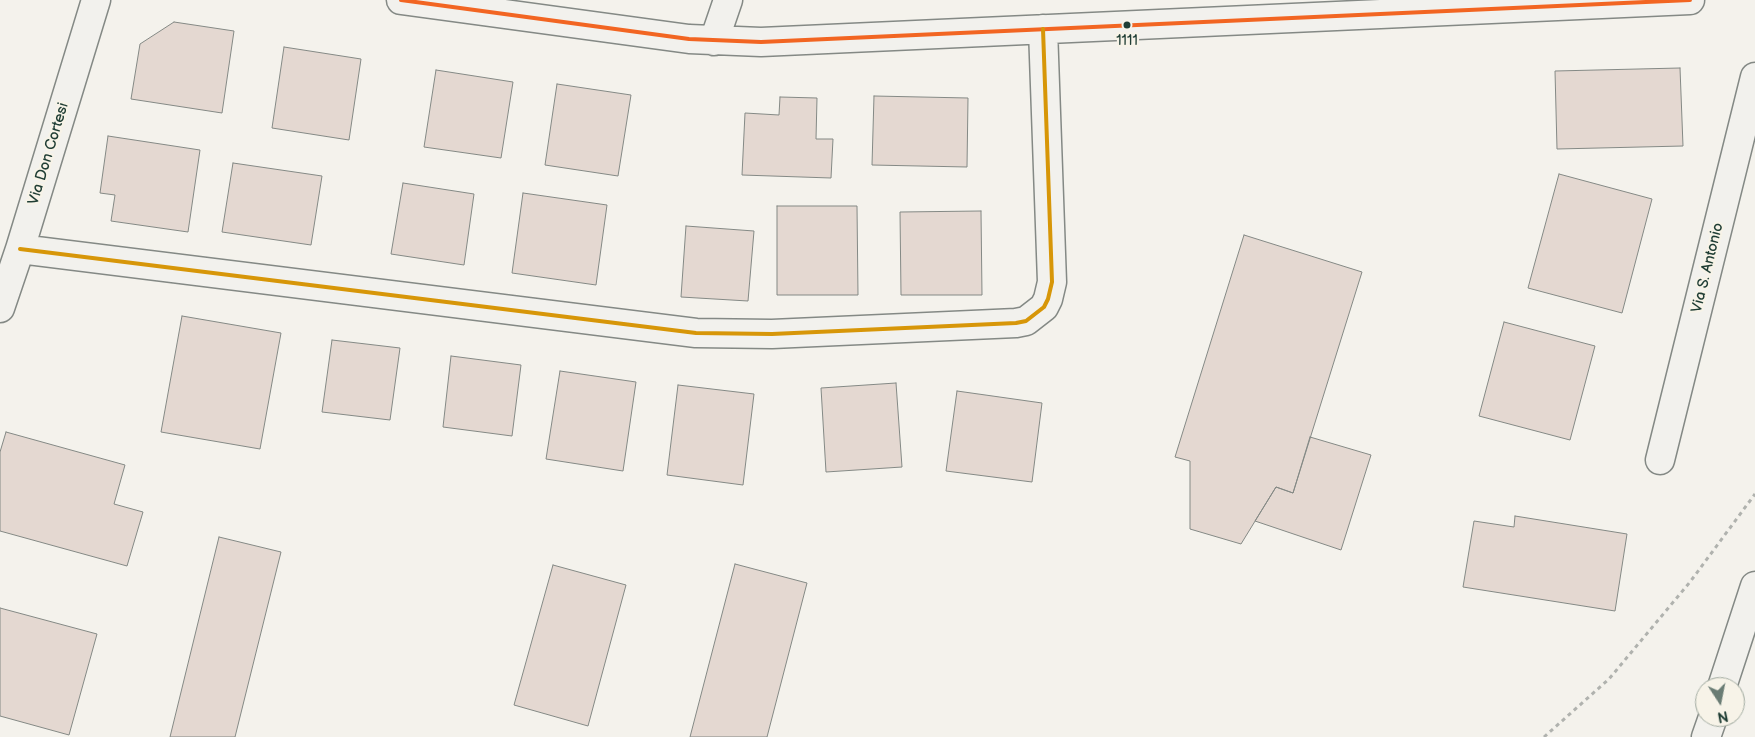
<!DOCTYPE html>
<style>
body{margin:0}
#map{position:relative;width:1755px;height:737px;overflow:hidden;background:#f4f2ec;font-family:"Balsamiq Sans",sans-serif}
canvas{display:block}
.north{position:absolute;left:1695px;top:677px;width:50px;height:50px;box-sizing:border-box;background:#f7f3e8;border:1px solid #a1aaa0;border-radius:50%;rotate:169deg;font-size:14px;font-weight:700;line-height:20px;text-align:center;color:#1f3d34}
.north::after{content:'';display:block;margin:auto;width:18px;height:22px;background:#6a7c74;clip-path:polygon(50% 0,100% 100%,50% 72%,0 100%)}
</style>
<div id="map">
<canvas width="1755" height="737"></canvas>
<div class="north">N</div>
</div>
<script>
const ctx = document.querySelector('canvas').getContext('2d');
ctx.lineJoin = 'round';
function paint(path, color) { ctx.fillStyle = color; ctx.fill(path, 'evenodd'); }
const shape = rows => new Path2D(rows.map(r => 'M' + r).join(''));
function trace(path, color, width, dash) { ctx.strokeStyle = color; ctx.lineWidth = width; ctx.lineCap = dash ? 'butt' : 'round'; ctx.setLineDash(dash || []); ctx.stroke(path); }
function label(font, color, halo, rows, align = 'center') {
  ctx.font = font + ' "Balsamiq Sans",sans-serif'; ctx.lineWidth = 4.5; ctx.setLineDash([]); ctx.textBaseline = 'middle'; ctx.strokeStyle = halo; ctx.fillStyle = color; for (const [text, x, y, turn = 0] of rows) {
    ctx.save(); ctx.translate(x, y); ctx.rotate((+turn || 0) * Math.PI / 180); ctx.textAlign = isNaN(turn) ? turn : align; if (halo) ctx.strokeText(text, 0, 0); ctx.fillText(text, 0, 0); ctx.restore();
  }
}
const building = shape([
 [174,22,234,31,222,113,131,99,140,44,174,22],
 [284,47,361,59,349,140,272,128,284,47],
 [1680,68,1683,146,1557,149,1555,71,1680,68],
 [436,70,513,82,501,158,424,147,436,70],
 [557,84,631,95,618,176,545,165,557,84],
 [874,96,968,98,967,167,872,165,874,96],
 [780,97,817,98,816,139,833,139,831,178,742,175,745,113,779,115,780,97],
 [108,136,200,150,188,232,111,221,115,195,100,193,108,136],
 [233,163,322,176,311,245,222,232,233,163],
 [1559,174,1652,199,1622,313,1528,288,1559,174],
 [403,183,474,194,464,265,391,254,403,183],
 [523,193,607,205,596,285,512,273,523,193],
 [777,206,857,206,858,295,777,295,777,206],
 [981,211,982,295,901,295,900,212,981,211],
 [686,226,754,231,748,301,681,297,686,226],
 [1244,235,1362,272,1293,493,1276,487,1241,544,1190,529,1190,461,1175,457,1244,235],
 [182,316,281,333,260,449,161,432,182,316],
 [1504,322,1595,346,1570,440,1479,416,1504,322],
 [332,340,400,348,390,420,322,412,332,340],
 [451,356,521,365,512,436,443,427,451,356],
 [560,371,636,382,623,471,546,459,560,371],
 [896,383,902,467,826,472,821,388,896,383],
 [678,385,754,394,743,485,667,475,678,385],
 [957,391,1042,403,1032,482,946,471,957,391],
 [6,432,125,465,114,504,143,512,127,566,0,531,0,452,6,432],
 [1310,437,1371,455,1341,550,1255,521,1276,487,1293,493,1310,437],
 [1515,516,1627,534,1615,611,1463,587,1474,521,1514,527,1515,516],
 [219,537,281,552,235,737,170,737,219,537],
 [735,564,807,583,767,737,690,737,735,564],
 [553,565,626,585,588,726,514,705,553,565],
 [0,608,97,634,69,735,0,716,0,608]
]);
paint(building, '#e4d8d1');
trace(building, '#848985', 1);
const street = shape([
 [401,0,689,39,761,42,1690,0],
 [714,41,728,0],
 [20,249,696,333,772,334,1016,323,1026,321,1044,307,1048,299,1052,282,1043,29],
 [0,308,20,249,96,0],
 [1660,460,1755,77],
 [1722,687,1755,586],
 [1706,737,1713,717]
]);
trace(street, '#848985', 31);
trace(shape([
 [1544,737,1609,679,1690,582,1755,494]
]), '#b0b2ae', 3, [4, 4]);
trace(street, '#f2f1ed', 28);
trace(shape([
 [401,0,689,39,761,42,1690,0]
]), '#f26522', 4);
trace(shape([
 [20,249,696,333,772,334,1016,323,1026,321,1044,307,1048,299,1052,282,1043,29]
]), '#d79608', 4);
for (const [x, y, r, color] of [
 [1127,25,4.5,"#1f3d34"]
]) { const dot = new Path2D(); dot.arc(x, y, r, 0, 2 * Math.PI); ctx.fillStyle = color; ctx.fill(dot); trace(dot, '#f7f3e8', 2); }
label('14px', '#1f3d34', '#f7f3e8', [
 ["1111",1127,41]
]);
label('15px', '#1f3d34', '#f7f3e8', [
 ["Via Don Cortesi",49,154,-73],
 ["Via S. Antonio",1708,268,-76]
]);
</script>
